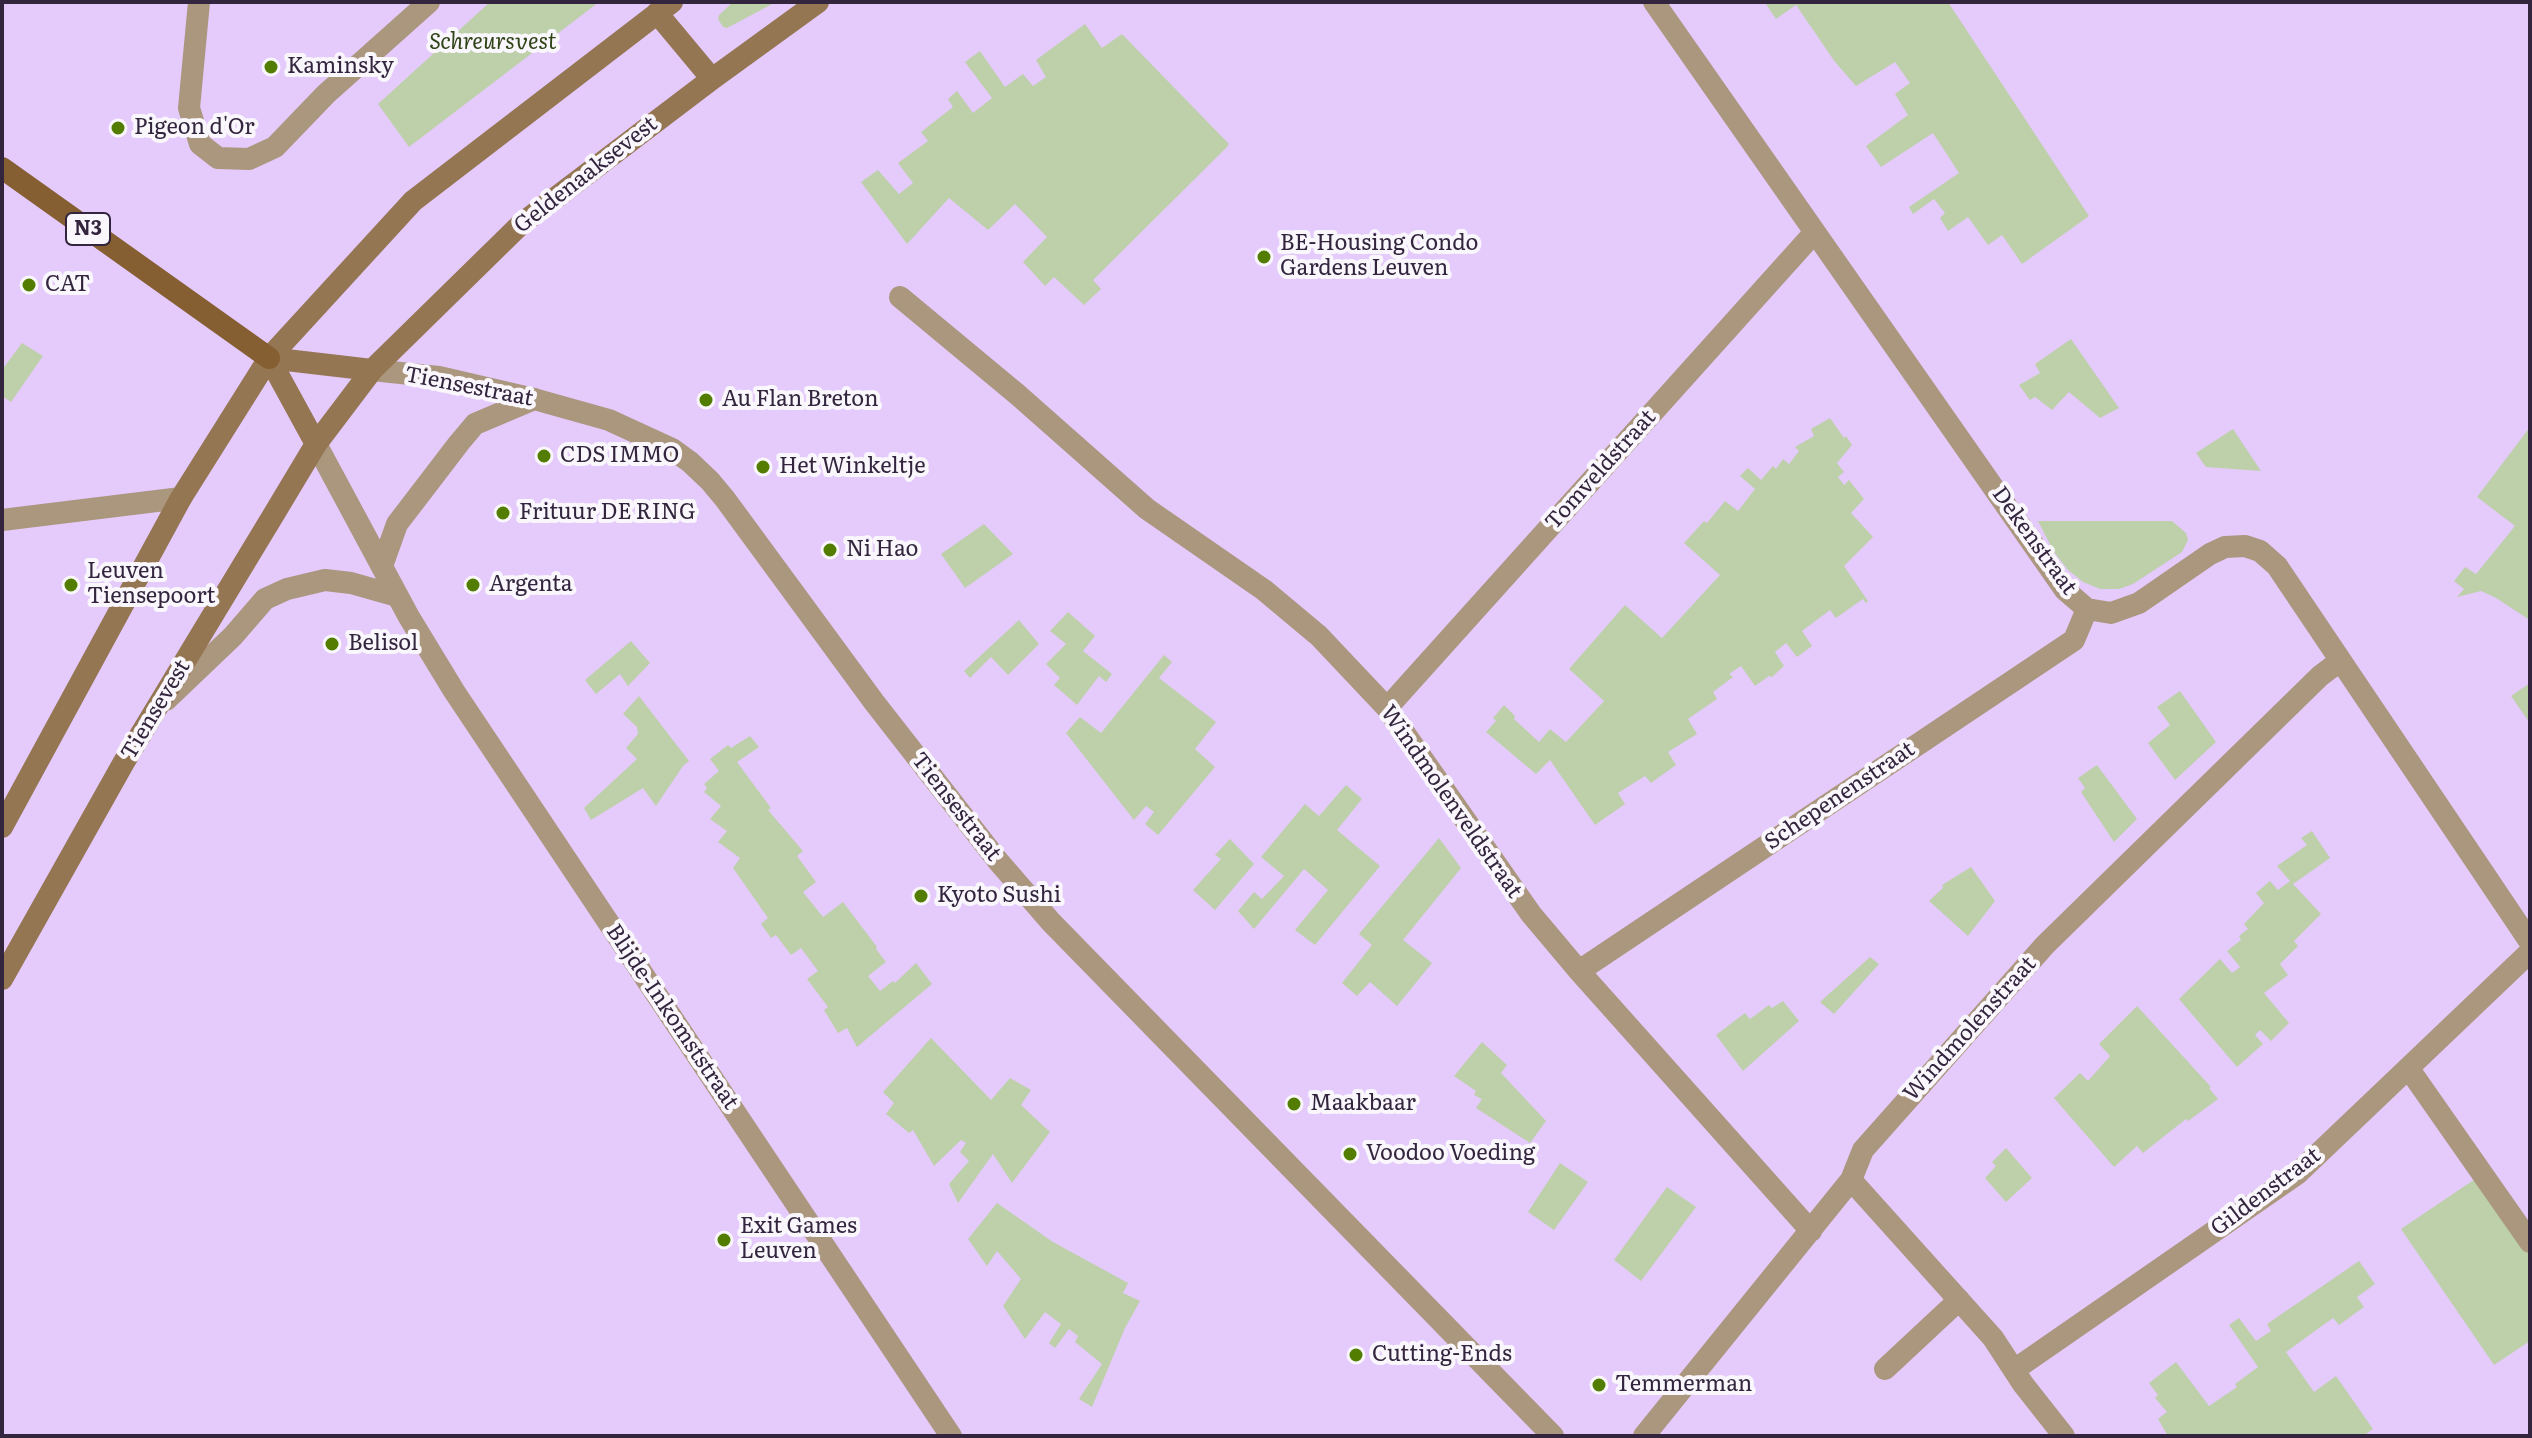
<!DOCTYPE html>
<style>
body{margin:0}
#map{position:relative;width:2532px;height:1438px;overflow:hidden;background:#e5cafc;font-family:Literata,serif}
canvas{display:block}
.frame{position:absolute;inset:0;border:4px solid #32253d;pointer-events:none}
</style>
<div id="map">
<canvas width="2532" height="1438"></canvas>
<div class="frame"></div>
</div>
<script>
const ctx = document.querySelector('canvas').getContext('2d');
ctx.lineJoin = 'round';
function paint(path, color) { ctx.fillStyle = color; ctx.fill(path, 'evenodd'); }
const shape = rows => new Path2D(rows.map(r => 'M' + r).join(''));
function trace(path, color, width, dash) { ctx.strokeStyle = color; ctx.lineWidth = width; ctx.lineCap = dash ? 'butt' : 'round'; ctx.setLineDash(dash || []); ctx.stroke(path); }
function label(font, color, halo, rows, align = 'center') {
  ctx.font = font + ' Literata,serif'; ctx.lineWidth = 8; ctx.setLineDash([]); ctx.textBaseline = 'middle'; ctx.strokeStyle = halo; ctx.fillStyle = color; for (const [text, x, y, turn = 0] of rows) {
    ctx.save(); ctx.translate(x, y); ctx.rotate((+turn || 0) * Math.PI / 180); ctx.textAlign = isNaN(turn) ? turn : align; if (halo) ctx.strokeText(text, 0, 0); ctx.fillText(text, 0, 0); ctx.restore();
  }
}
paint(shape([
 [490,2,599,2,409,147,378,104],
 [733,2,776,2,727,28,723,27,718,19,719,15],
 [1769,2,1948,2,2089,216,2022,264,2002,235,1988,245,1968,217,1948,231,1940,218,1945,213,1934,199,1913,214,1909,207,1959,173,1933,133,1881,167,1866,146,1908,115,1895,94,1910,83,1895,62,1856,86,1835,62,1796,5,1776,19,1766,4],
 [1085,24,1102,48,1122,34,1229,144,1227,147,1093,280,1101,289,1084,305,1054,277,1045,286,1023,262,1047,237,1015,204,988,230,949,198,907,244,861,182,878,170,899,194,913,183,898,163,928,141,921,132,953,107,948,99,957,91,973,113,992,98,965,62,980,51,1005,87,1023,74,1033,86,1046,77,1036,60],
 [2071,339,2119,408,2100,418,2069,392,2052,410,2035,397,2030,400,2019,385,2040,373,2035,364],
 [22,343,43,356,11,402,2,396,2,370],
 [1830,418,1844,438,1846,436,1852,445,1837,463,1844,472,1838,477,1844,485,1849,480,1864,499,1851,513,1873,537,1844,566,1868,601,1866,603,1863,599,1836,618,1830,610,1802,631,1812,646,1797,657,1786,643,1775,652,1784,666,1772,677,1769,676,1755,686,1741,666,1729,674,1733,677,1713,692,1717,699,1688,719,1697,734,1668,752,1676,765,1651,783,1645,776,1618,793,1625,804,1595,825,1550,760,1536,774,1486,732,1496,721,1493,718,1504,705,1515,716,1514,719,1539,742,1550,729,1566,742,1604,701,1569,669,1625,605,1662,638,1720,575,1684,543,1704,521,1707,523,1725,501,1738,511,1755,489,1740,476,1748,468,1761,480,1773,466,1776,469,1783,459,1789,464,1799,451,1795,447,1814,436,1811,429],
 [2530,427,2530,615,2528,619,2496,598,2481,591,2457,597,2464,589,2454,581,2465,567,2476,574,2515,526,2477,497],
 [2233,429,2261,471,2206,467,2196,453],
 [2038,521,2172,521,2186,533,2188,540,2182,552,2133,584,2119,589,2100,589,2083,582,2068,570,2054,552],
 [984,524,1013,554,965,588,941,554],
 [1068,612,1095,636,1083,651,1112,674,1106,682,1099,676,1077,705,1054,685,1060,678,1046,664,1066,644,1050,631],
 [1019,620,1039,644,1008,675,991,657,970,678,964,671],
 [631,641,650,663,628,686,620,674,596,694,585,680],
 [1164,655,1172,662,1159,678,1216,722,1195,749,1215,767,1158,835,1145,824,1154,812,1146,806,1134,820,1066,733,1080,717,1101,733],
 [2530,683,2530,721,2529,722,2511,696],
 [2180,691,2216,742,2175,780,2148,743,2170,725,2157,707],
 [639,696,689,761,683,766,656,806,643,788,591,820,584,808,637,759,626,748,638,734,637,727,623,714],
 [750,736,759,747,737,762,771,808,768,810,803,851,797,856,816,882,803,892,823,917,843,902,877,947,876,949,886,962,868,976,880,991,893,981,895,983,916,963,932,984,857,1047,847,1028,838,1033,824,1010,828,1007,807,979,818,971,801,948,791,955,776,935,771,938,761,924,768,918,733,868,740,858,718,842,727,831,710,819,721,806,704,792,707,788,704,784,719,771,710,759,728,745,731,748],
 [2097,765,2137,819,2114,842,2081,792,2085,788,2078,778],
 [1346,785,1362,799,1337,830,1380,866,1315,945,1295,930,1328,890,1304,869,1254,929,1238,911,1254,892,1262,899,1284,876,1261,857,1305,804,1319,816],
 [2312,831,2330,858,2293,884,2321,914,2294,941,2298,946,2280,964,2288,975,2264,993,2289,1023,2271,1041,2260,1030,2255,1035,2263,1044,2237,1067,2179,999,2220,959,2232,973,2240,967,2227,951,2241,940,2239,936,2248,929,2244,924,2264,903,2256,893,2270,881,2278,890,2290,881,2277,866,2307,845,2301,838],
 [1439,838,1461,868,1403,940,1432,963,1397,1006,1370,982,1357,996,1342,983,1372,945,1359,934],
 [1230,839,1254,864,1215,910,1193,890,1221,859,1215,855],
 [1971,867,1995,901,1968,936,1929,901,1943,888,1942,885],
 [1870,957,1879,964,1834,1014,1820,1002],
 [1783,1001,1799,1021,1743,1071,1716,1035,1745,1013,1750,1019,1769,1005,1772,1008],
 [2137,1006,2211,1087,2209,1088,2218,1099,2188,1121,2186,1119,2143,1153,2137,1146,2114,1167,2054,1098,2080,1073,2088,1081,2110,1056,2099,1044],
 [931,1038,991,1100,1010,1078,1031,1090,1021,1105,1050,1132,1012,1183,993,1154,958,1203,949,1184,969,1161,960,1152,966,1143,961,1140,934,1166,913,1130,909,1133,886,1114,894,1103,883,1092],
 [1482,1042,1507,1065,1501,1073,1546,1121,1530,1143,1476,1108,1482,1099,1474,1095,1476,1091,1454,1076],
 [2006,1148,2032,1178,2006,1202,1985,1178,1996,1166,1992,1162],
 [1560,1163,1588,1182,1554,1230,1528,1212],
 [2475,1179,2530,1256,2530,1341,2494,1365,2401,1229],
 [1667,1187,1696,1207,1641,1281,1614,1260],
 [997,1203,1053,1242,1128,1283,1123,1293,1140,1301,1125,1328,1092,1407,1079,1399,1102,1364,1075,1342,1078,1336,1069,1329,1055,1348,1049,1343,1061,1324,1045,1312,1025,1339,1003,1306,1021,1279,997,1251,987,1266,968,1239],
 [2359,1261,2375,1284,2357,1297,2364,1307,2339,1325,2333,1318,2286,1352,2314,1392,2336,1376,2373,1429,2363,1436,2168,1436,2158,1419,2167,1412,2155,1398,2158,1395,2149,1383,2176,1362,2209,1406,2237,1387,2235,1384,2258,1367,2229,1325,2239,1318,2256,1341,2271,1331,2267,1324]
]), '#bdd0aa');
trace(shape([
 [2409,1069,2530,1242],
 [1885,1369,1959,1300]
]), '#ab967e', 22);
trace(shape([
 [199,2,189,108,200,144,218,158,249,159,275,147,326,94,429,2],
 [1654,2,2065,590,2087,609,2111,613,2139,603,2210,554,2225,547,2245,546,2260,551,2277,566,2530,942],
 [900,297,1018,395,1147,509,1264,590,1319,636,1387,708,1531,914,1579,971,1811,1231],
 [2,520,181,498],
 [382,566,397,524,459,443,475,424,534,399],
 [1387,708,1814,233],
 [1579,971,2074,640,2087,609],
 [1851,1180,1993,1338,2023,1384,2064,1436],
 [2014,1370,2297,1174,2530,952],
 [1644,1436,1851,1180,1863,1150,2045,945,2320,676,2340,661]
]), '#ab967e', 22);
trace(shape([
 [372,370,439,377,534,399,609,420,672,449,690,462,710,481,725,499,874,702,998,861,1051,922,1553,1436],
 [316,444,409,617,454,691,951,1436],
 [166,700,233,636,265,599,287,589,325,580,351,583,397,596]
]), '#ab967e', 22);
trace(shape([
 [657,13,712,79],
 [269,358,372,370],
 [269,358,316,444],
 [2,827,181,498,269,358,413,201,672,2],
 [2,979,124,762,274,514,316,444,372,370,521,224,712,79,818,2]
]), '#957653', 22);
trace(shape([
 [2,168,269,358]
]), '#855f31', 22);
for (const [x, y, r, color] of [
 [271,67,8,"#527d00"],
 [118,128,8,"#527d00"],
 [1264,257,8,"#527d00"],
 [29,285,8,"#527d00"],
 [706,400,8,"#527d00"],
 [544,456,8,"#527d00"],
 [763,467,8,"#527d00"],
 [503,513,8,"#527d00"],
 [830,550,8,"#527d00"],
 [71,585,8,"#527d00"],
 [473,585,8,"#527d00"],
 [332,644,8,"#527d00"],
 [921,896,8,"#527d00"],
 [1294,1104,8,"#527d00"],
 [1350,1154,8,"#527d00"],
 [724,1240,8,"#527d00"],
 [1356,1355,8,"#527d00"],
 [1599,1385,8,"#527d00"]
]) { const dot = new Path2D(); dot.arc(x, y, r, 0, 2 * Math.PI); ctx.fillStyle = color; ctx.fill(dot); trace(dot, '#f9f6fc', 3); }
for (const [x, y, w] of [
 [88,229,44]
]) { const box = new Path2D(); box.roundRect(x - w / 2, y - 16, w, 32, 6); ctx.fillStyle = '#f9f6fc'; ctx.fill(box); trace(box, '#32253d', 2); }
label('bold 20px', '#32253d', null, [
 ["N3",88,229]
]);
label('italic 22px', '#2f4316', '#f9f6fc', [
 ["Schreursvest",493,43]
]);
label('22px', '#32253d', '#f9f6fc', [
 ["Kaminsky",287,67],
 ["Pigeon d'Or",134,128],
 ["BE-Housing Condo",1280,244],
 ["Gardens Leuven",1280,269],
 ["CAT",45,285],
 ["Au Flan Breton",722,400],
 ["CDS IMMO",560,456],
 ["Het Winkeltje",779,467],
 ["Frituur DE RING",519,513],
 ["Ni Hao",846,550],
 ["Leuven",87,572],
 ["Tiensepoort",87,597],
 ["Argenta",489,585],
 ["Belisol",348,644],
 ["Kyoto Sushi",937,896],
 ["Maakbaar",1310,1104],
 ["Voodoo Voeding",1366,1154],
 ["Exit Games",740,1227],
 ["Leuven",740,1252],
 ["Cutting-Ends",1372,1355],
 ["Temmerman",1615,1385]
], 'left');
label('22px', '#32253d', '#f9f6fc', [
 ["Geldenaaksevest",586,175,-38],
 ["Tiensestraat",469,387,11],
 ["Tomveldstraat",1601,470,-48],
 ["Dekenstraat",2034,541,54],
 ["Tiensevest",156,710,-59],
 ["Schepenenstraat",1840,796,-34],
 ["Windmolenveldstraat",1451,802,55],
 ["Tiensestraat",956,807,52],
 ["Blijde-Inkomststraat",672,1017,56],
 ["Windmolenstraat",1970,1029,-48],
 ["Gildenstraat",2266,1192,-37]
]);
</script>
